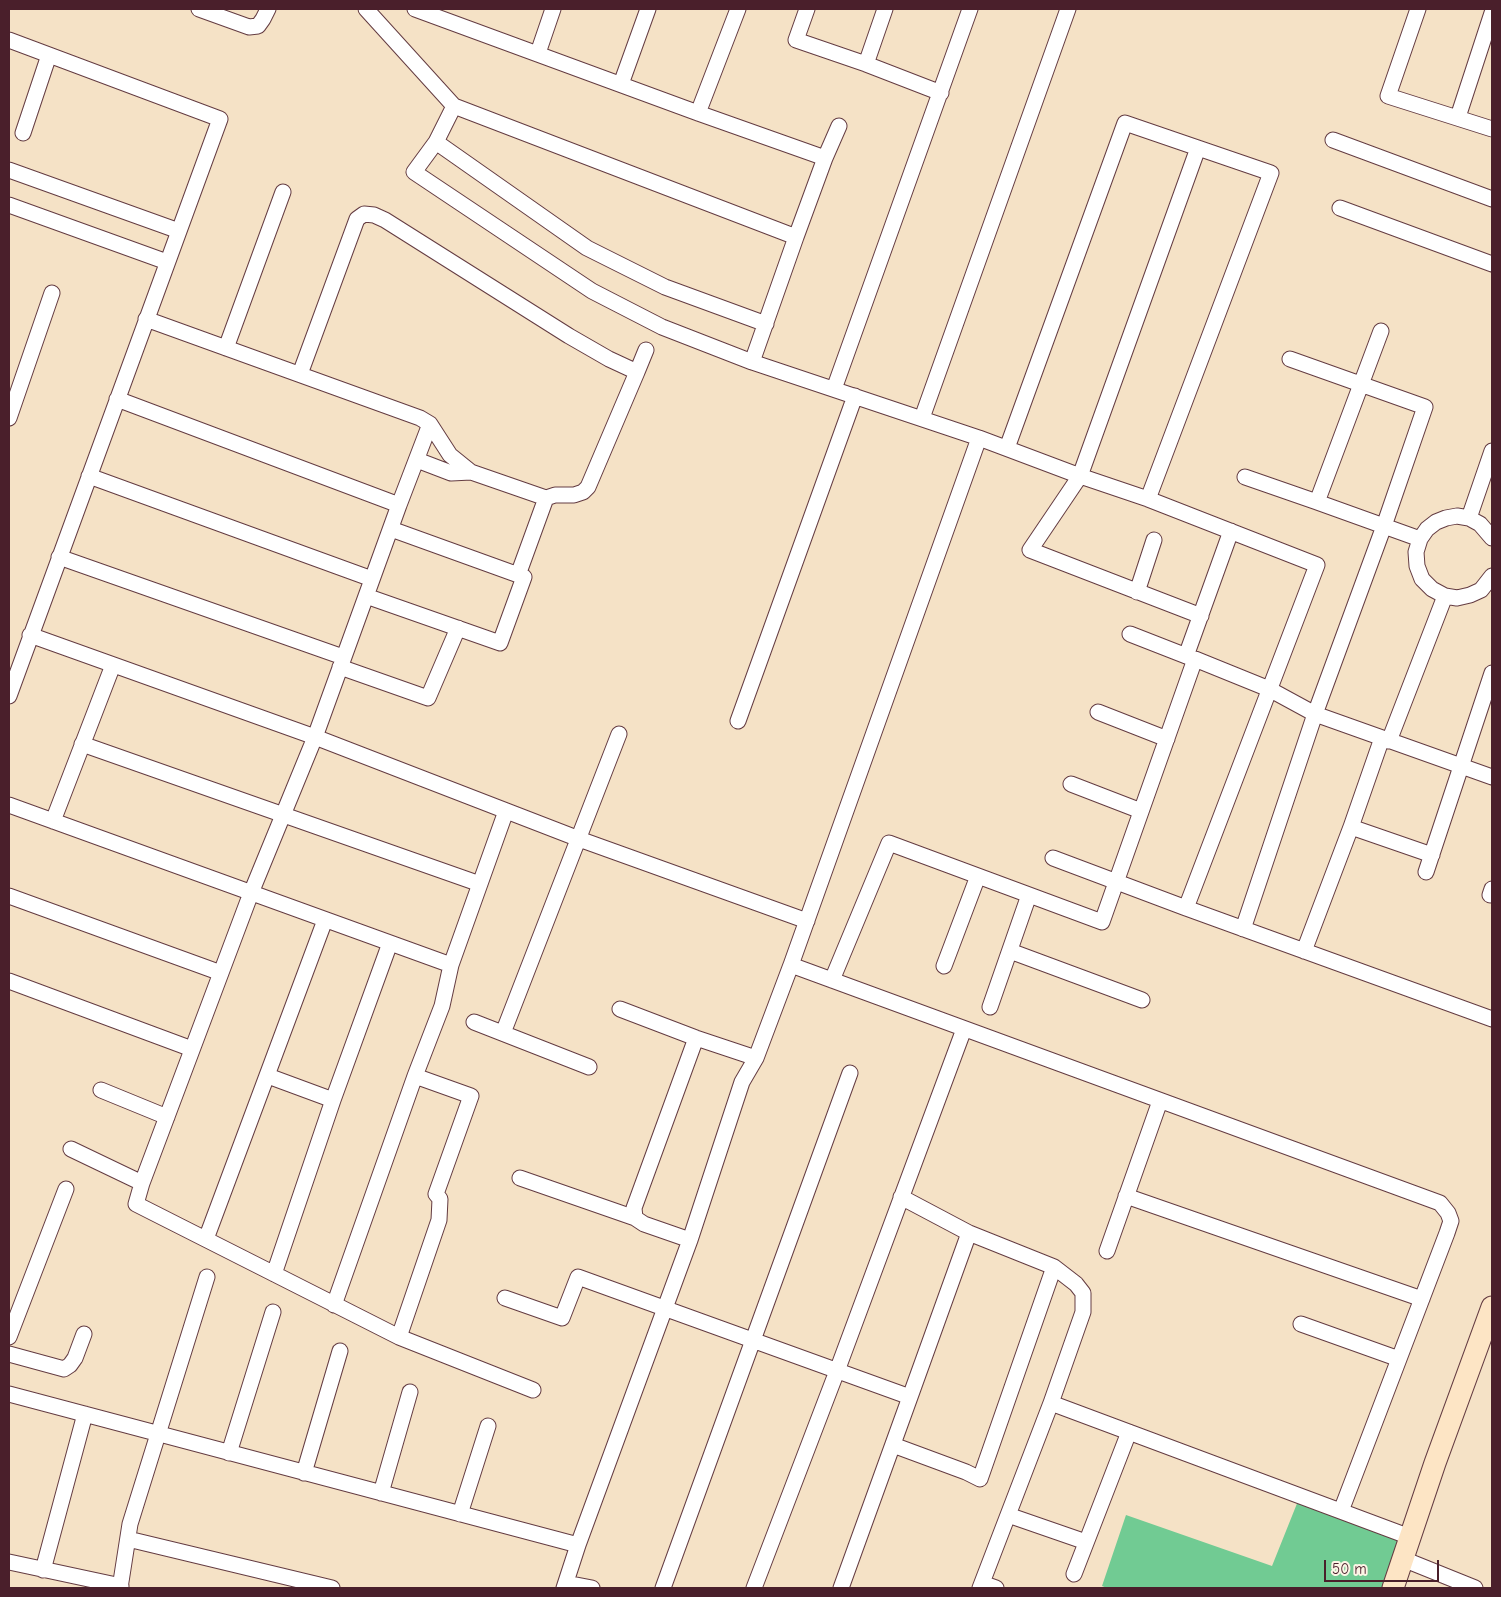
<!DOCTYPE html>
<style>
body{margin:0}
#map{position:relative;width:1501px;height:1597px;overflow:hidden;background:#f5e2c6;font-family:"Comic Neue",sans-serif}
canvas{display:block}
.frame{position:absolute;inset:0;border:10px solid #4a1f2b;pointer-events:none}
.scale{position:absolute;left:1324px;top:1560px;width:115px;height:22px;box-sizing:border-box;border:2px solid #4a1f2b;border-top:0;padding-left:6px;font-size:15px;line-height:18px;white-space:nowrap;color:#4a1f2b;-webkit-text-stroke:4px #fcf5e5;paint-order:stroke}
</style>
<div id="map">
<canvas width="1501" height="1597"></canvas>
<div class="frame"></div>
<div class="scale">50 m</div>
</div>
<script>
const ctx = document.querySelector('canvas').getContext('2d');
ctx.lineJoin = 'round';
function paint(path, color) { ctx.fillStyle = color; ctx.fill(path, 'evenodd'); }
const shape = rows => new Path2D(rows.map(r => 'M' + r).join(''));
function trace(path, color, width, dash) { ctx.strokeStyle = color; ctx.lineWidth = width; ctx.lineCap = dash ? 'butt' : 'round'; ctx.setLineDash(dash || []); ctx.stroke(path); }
paint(shape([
 [1300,1496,1410,1537,1393,1588,1107,1588,1102,1586,1126,1515,1272,1566]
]), '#71cb93');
const street = shape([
 [199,9,249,27,258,26,263,19,268,9],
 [366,9,454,106,796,237,752,362],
 [415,9,698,113,825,158,796,237],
 [807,9,796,40,866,64,941,93],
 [1418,9,1388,96,1492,129],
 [9,40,220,119,9,696],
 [538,53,553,9],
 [866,64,885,9],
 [621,84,648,9],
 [454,106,436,142,414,172,592,291,662,327,752,362,979,438,1080,476,1148,499,1317,565,1186,908,1053,858],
 [698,113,738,9],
 [1458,117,1492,13],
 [23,133,49,55],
 [1333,140,1492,199],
 [436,142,587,248,665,287,766,324],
 [1198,148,1080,476,1030,550,1201,616],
 [825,158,839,126],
 [9,170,179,231],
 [9,205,167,262],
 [1340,208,1492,264],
 [146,319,420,418,430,424,450,455,471,472,546,498,555,495,574,495,583,492,588,487,637,372],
 [1381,331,1317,502,1420,539],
 [226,348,283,192],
 [300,374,357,219,364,214,374,215,385,220,569,336,609,359,637,372,646,350],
 [834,389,970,9],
 [117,399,399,505,315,737,251,893,142,1183,136,1204,399,1337,533,1390],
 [9,418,52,293],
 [922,418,1068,9],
 [1007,448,1125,123,1271,173,1148,499],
 [417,460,451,473,471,472],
 [89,476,372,579],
 [1245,477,1317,502],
 [399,505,430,424],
 [1469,518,1492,451],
 [1492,538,1480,524,1469,518,1457,516,1446,518,1436,522,1427,529,1420,539,1416,552,1417,566,1422,579,1432,589,1445,596,1457,598,1470,595,1481,590,1492,576],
 [59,557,343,657],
 [518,575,546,498],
 [1137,592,1154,540],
 [366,596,500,643,524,577,391,529],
 [1130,634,1194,659],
 [30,635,315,737,579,839,807,921],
 [1186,656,1231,531],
 [340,667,428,698,458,628],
 [1098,712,1167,739],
 [738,721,855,396],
 [1389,741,1445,596],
 [82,744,480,884],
 [1071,784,1141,811],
 [9,805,451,965],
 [53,821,113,665],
 [1351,827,1382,738],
 [1426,872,1492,673],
 [1490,895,1492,889],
 [9,896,221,973],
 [1186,908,1492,1019],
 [1243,929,1315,714,1384,526,1425,407,1290,359],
 [1010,951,1142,1000],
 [1304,951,1351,827,1432,855],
 [791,965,979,438],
 [944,966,978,876],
 [832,980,889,843,1102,922,1195,659,1269,689,1315,714,1492,777],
 [9,981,192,1049],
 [990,1007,1029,895],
 [620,1009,696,1038,756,1058],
 [474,1022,589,1067],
 [503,1033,619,734],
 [268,1076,333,1100],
 [101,1090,167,1117],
 [71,1149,142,1183],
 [520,1178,635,1218],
 [1126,1196,1422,1299],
 [901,1197,969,1233,910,1397],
 [969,1233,1054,1267,1076,1284,1083,1293,1083,1312,1051,1403],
 [206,1239,325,920],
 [690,1240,644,1224,635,1218,634,1208,696,1038],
 [1107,1251,1160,1101],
 [274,1274,333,1100,390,943],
 [505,1298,562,1318,578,1277,910,1397,841,1588],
 [334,1305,415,1076,442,1006,451,965,506,811],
 [1301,1324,1399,1359],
 [9,1337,66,1189],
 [399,1337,439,1220,440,1199,436,1194,471,1096,415,1076],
 [9,1354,64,1369,70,1365,75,1358,84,1334],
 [9,1394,578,1545,564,1588],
 [893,1445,966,1472,980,1479,1054,1267],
 [229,1453,273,1312],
 [304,1473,340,1351],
 [381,1493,410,1392],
 [460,1514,488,1426],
 [1008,1515,1086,1542],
 [128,1539,332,1588],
 [578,1545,690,1240,742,1082,756,1058,791,965,1440,1203,1448,1213,1451,1221,1447,1233,1341,1511],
 [1403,1559,1475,1588],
 [9,1562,121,1586],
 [43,1570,85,1414],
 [1074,1574,1129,1432],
 [566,1583,592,1588],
 [982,1583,996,1588],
 [120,1588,130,1524,207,1277],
 [663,1588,850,1073],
 [754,1588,837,1371,964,1029],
 [980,1588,1051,1403,1410,1537]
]);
const secondary = shape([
 [1393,1588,1435,1463,1492,1307]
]);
trace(street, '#643c42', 17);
trace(secondary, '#643c42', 23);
trace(street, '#fff', 15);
trace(secondary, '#fde5c5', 21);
</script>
